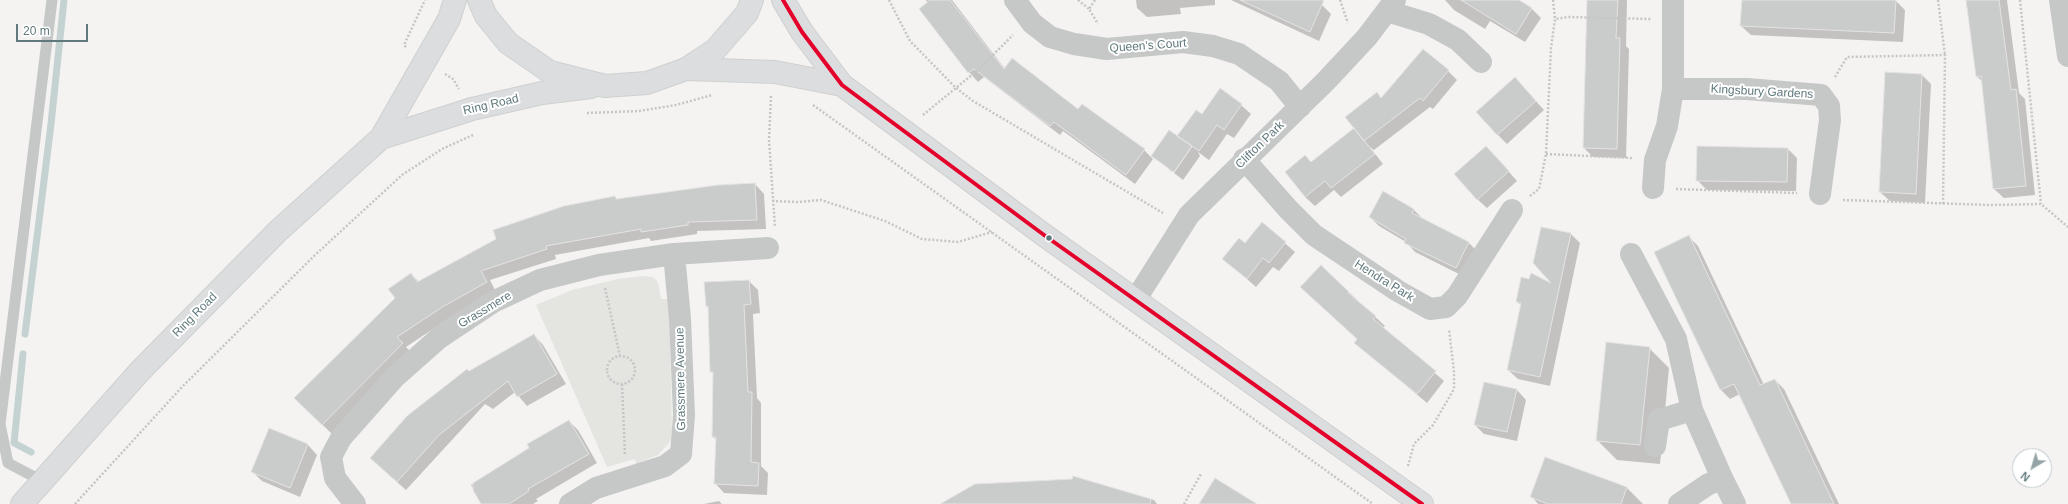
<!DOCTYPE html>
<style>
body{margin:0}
#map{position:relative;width:2068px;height:504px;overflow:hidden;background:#f4f3f2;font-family:Helvetica,sans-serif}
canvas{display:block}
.north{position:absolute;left:2012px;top:448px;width:40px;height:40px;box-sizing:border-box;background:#fff;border:1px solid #bfc9cb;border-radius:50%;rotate:218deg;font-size:11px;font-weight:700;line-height:16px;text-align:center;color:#60797d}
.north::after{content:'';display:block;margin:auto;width:14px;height:18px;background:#94a4a6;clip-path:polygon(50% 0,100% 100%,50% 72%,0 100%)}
.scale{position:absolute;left:16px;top:24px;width:72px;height:18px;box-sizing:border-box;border:2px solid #60797d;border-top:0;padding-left:5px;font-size:12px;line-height:14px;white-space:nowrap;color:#60797d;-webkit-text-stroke:3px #fff;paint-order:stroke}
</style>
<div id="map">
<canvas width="2068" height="504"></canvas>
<div class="north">N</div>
<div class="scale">20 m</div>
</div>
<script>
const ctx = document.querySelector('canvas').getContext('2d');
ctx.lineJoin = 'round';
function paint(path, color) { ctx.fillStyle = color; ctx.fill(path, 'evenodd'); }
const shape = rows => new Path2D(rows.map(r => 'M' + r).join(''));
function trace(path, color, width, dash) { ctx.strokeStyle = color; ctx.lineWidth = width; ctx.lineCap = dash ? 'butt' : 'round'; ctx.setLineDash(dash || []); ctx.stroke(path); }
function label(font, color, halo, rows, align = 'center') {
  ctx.font = font + ' Helvetica,sans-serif'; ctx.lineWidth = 4; ctx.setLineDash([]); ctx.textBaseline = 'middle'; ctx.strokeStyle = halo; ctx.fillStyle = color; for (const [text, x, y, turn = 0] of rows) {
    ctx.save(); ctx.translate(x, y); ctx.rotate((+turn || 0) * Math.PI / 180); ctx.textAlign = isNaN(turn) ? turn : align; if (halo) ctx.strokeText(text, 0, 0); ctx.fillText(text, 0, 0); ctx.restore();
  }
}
paint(shape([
 [643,276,653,277,658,282,661,299,669,299,672,431,670,442,658,455,636,464,635,459,607,467,536,305,572,290,618,279]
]), '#e4e5e0');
paint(shape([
 [926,0,952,0,1005,69,1144,150,1153,159,1135,184,1063,131,1060,135,984,77,978,82,969,72],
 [1136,0,1215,0,1215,5,1180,8,1181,14,1147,17,1137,8],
 [1231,0,1311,0,1322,5,1331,14,1319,41],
 [1445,0,1518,0,1531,8,1541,18,1525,42,1490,21,1485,29,1454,10],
 [1588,0,1627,0,1626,46,1629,49,1626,158,1593,157,1584,148],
 [1743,0,1895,0,1905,10,1903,42,1751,35,1741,26],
 [1967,0,2007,0,2019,93,2025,99,2035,195,2004,198,1994,189,1983,83,1977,76],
 [1448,71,1457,80,1433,109,1430,107,1374,150,1370,147,1383,164,1341,197,1334,190,1315,206,1305,197,1311,163,1354,129,1377,94,1382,99],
 [1922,75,1931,84,1925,203,1890,201,1880,192],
 [1524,88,1544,110,1507,144,1497,134],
 [1220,90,1241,105,1251,114,1234,138,1227,134,1209,160,1198,152,1200,156,1183,180,1174,173,1192,147,1190,147,1172,172,1153,156,1178,138,1202,115],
 [1788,149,1797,158,1796,191,1707,190,1697,180],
 [1496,157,1517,181,1487,208,1477,199],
 [755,184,764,194,766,229,697,231,697,234,651,241,649,238,555,255,556,259,490,280,496,292,454,315,406,347,412,353,332,434,295,398,397,298,411,274,419,282,615,197,617,200],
 [1383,193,1414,210,1424,220,1468,242,1478,252,1465,277,1415,252,1406,242,1379,226,1370,217],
 [1262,223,1295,252,1279,271,1273,267,1256,287,1223,258,1245,244],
 [1571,234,1580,243,1550,386,1518,379,1508,370,1522,306,1517,302,1530,280,1555,286],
 [1689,237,1698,246,1764,385,1775,380,1784,389,1839,504,1792,504,1740,394,1730,399,1721,390,1655,253],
 [1321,266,1385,326,1383,328,1444,381,1427,403,1355,343,1358,339],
 [749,281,758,290,760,313,753,314,757,398,761,403,761,466,768,473,767,495,724,493,715,483,717,440,713,437,714,374,711,371,709,308,707,306],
 [534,335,543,345,566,384,527,406,515,392,493,409,485,404,406,490,380,467],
 [1649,348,1669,368,1660,464,1617,460,1597,440],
 [1484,383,1517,390,1526,400,1517,441,1484,434,1475,425],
 [569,421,578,430,597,463,536,499,538,501,533,504,482,504,471,485,530,448],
 [269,429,308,445,317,455,300,497,262,481,252,471],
 [1074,477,1154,500,1157,504,942,504,1073,480],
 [1627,488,1643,504,1538,504,1532,497],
 [719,501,722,504,704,504]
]), '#0003');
trace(shape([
 [25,334,51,124,64,0],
 [23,354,14,443,31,452]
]), '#c5d2d2', 7);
const building = shape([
 [930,0,950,0,1004,69,1012,58,1078,109,1082,104,1145,149,1126,175,1054,122,1050,126,974,69,968,73,919,9,930,0],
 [1240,0,1324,0,1310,32,1240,0],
 [1461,0,1519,0,1532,8,1516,34,1461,0],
 [1587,0,1618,0,1616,38,1620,38,1617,149,1583,148,1587,0],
 [1742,0,1896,0,1894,33,1740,26,1742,0],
 [1966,0,1999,0,2011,90,2016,89,2026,186,1993,189,1981,76,1976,77,1966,0],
 [1423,49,1449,70,1423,101,1420,98,1364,141,1345,117,1377,92,1381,98,1423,49],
 [1885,72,1922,74,1916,194,1879,192,1885,72],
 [1515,77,1536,101,1497,135,1476,112,1515,77],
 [1220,88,1242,104,1224,130,1217,125,1199,151,1177,136,1196,110,1202,114,1220,88],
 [1354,128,1375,154,1331,188,1325,181,1305,197,1285,172,1305,155,1311,162,1354,128],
 [1169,130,1192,146,1174,172,1151,156,1169,130],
 [1486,146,1509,171,1477,200,1454,174,1486,146],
 [1697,146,1788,148,1787,182,1696,181,1697,146],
 [755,183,757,220,688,222,688,225,641,232,641,229,596,237,546,246,547,249,481,271,487,282,444,306,397,337,403,343,322,425,294,398,395,298,388,289,411,273,417,282,496,239,493,230,564,206,615,196,616,199,718,185,755,183],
 [1383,191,1414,209,1412,213,1469,242,1456,268,1404,243,1406,239,1369,217,1383,191],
 [1262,222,1286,242,1269,263,1263,258,1247,279,1222,259,1239,238,1245,243,1262,222],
 [1541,227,1571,233,1540,377,1507,370,1521,303,1516,302,1521,277,1529,279,1531,273,1551,283,1533,263,1541,227],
 [1689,235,1760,385,1775,379,1834,504,1791,504,1734,384,1720,390,1654,252,1689,235],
 [1321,265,1349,292,1348,293,1376,316,1373,319,1436,371,1417,394,1354,343,1357,339,1300,287,1321,265],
 [749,280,751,304,744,305,746,347,748,392,752,392,751,462,759,463,758,486,714,484,716,437,712,437,713,372,710,372,708,306,706,307,704,282,749,280],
 [534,334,557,374,517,397,508,381,439,435,397,482,370,458,407,416,467,369,469,371,534,334],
 [1606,342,1650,347,1640,445,1596,441,1606,342],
 [1484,382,1517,389,1507,432,1474,425,1484,382],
 [569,420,589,454,528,489,529,491,509,504,481,504,473,490,473,483,529,448,527,444,569,420],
 [269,428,308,444,290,488,251,472,269,428],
 [1545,457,1627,487,1621,504,1548,504,1530,497,1545,457],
 [1073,476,1151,499,1150,504,940,504,975,484,1072,479,1073,476],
 [1215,478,1257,504,1199,504,1215,478]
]);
paint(building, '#cacccc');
trace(building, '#e4e3e2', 1);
const secondary = shape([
 [783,0,802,32,842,85,1044,235,1422,504],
 [686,69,775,72,842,85]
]);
const primary = shape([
 [479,0,486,16,508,43,550,72,605,86,647,83,686,69,715,50,747,13,752,0],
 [381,138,472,109,542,93,591,87],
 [22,504,140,371,278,231,381,138,449,19,455,0]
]);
trace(secondary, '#d0d1d0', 24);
trace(primary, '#cfd0d0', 24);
trace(shape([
 [889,0,910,41,956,88,973,101,1163,213],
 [1078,0,1089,9],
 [1095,0,1089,9,1098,24],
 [1340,0,1348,23],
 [1553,0,1555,19],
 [1938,0,1945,55],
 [2020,0,2041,204],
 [406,47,404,45,425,0],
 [445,74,453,79,459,89],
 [1835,77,1847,57,1945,55,1943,204],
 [771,96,769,140,775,227],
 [813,105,1373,504],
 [587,113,639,111,676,105,712,95],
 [923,115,979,69,1013,35],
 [1546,154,1632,158],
 [1676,189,1797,193],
 [1530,196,1539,189,1546,154,1551,48,1555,19,1568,17,1651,19],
 [1843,200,1990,205,2041,204,2068,227],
 [772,201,798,202,821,200,885,221,922,239,958,242,992,232],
 [605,288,620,356],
 '607 370a14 14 0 1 1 28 0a14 14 0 1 1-28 0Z',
 [622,384,625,455],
 [1408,466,1414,444,1433,425,1454,389,1454,372,1449,329],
 [75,504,182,387,314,256,402,175,442,149,473,135],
 [1184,504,1201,474]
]), '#c4c6c6', 2.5, [2, 2]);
trace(shape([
 [42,481,8,463,0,424,52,0]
]), '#c6c8c8', 11);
trace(shape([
 [1015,0,1032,23,1050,37,1074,44,1107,49,1183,42,1213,46,1239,54,1279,81,1300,107],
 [1387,11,1429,24,1458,40,1481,62],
 [1673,89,1747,89,1821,95,1829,106,1830,120,1820,194],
 [1244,159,1288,209,1314,235,1398,291,1430,309,1446,307,1457,296,1512,210],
 [1653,188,1655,160,1667,126,1673,89,1673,0],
 [1631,254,1676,339,1692,410,1722,478],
 [1136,299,1189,215,1326,81,1367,37,1395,0],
 [1655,446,1659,420,1692,410],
 [355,504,335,478,331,457,341,438,395,377,439,338,493,302,540,280,599,265,674,254,768,248],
 [570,504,596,488,665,466,681,454,684,415,680,319,674,254],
 [1679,504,1707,485,1722,478,1735,504]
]), '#c6c8c8', 22);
trace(shape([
 [2060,0,2068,56]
]), '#c6c8c8', 22);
trace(secondary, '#dcddde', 22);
trace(primary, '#dcddde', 22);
trace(shape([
 [783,0,802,32,842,85,1044,235,1422,504]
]), '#e4002b', 4);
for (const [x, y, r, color] of [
 [1049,238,3.5,"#60797d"]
]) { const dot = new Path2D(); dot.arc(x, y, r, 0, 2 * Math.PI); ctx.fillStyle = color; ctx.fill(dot); trace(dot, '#fff', 1.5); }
label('12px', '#60797d', '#fff', [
 ["Queen's Court",1148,46,-4],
 ["Kingsbury Gardens",1762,92,3],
 ["Ring Road",491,105,-13],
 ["Clifton Park",1260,145,-44],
 ["Hendra Park",1384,281,32],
 ["Grassmere",485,310,-31],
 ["Ring Road",195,315,-45],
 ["Grassmere Avenue",681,379,-91]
]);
</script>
